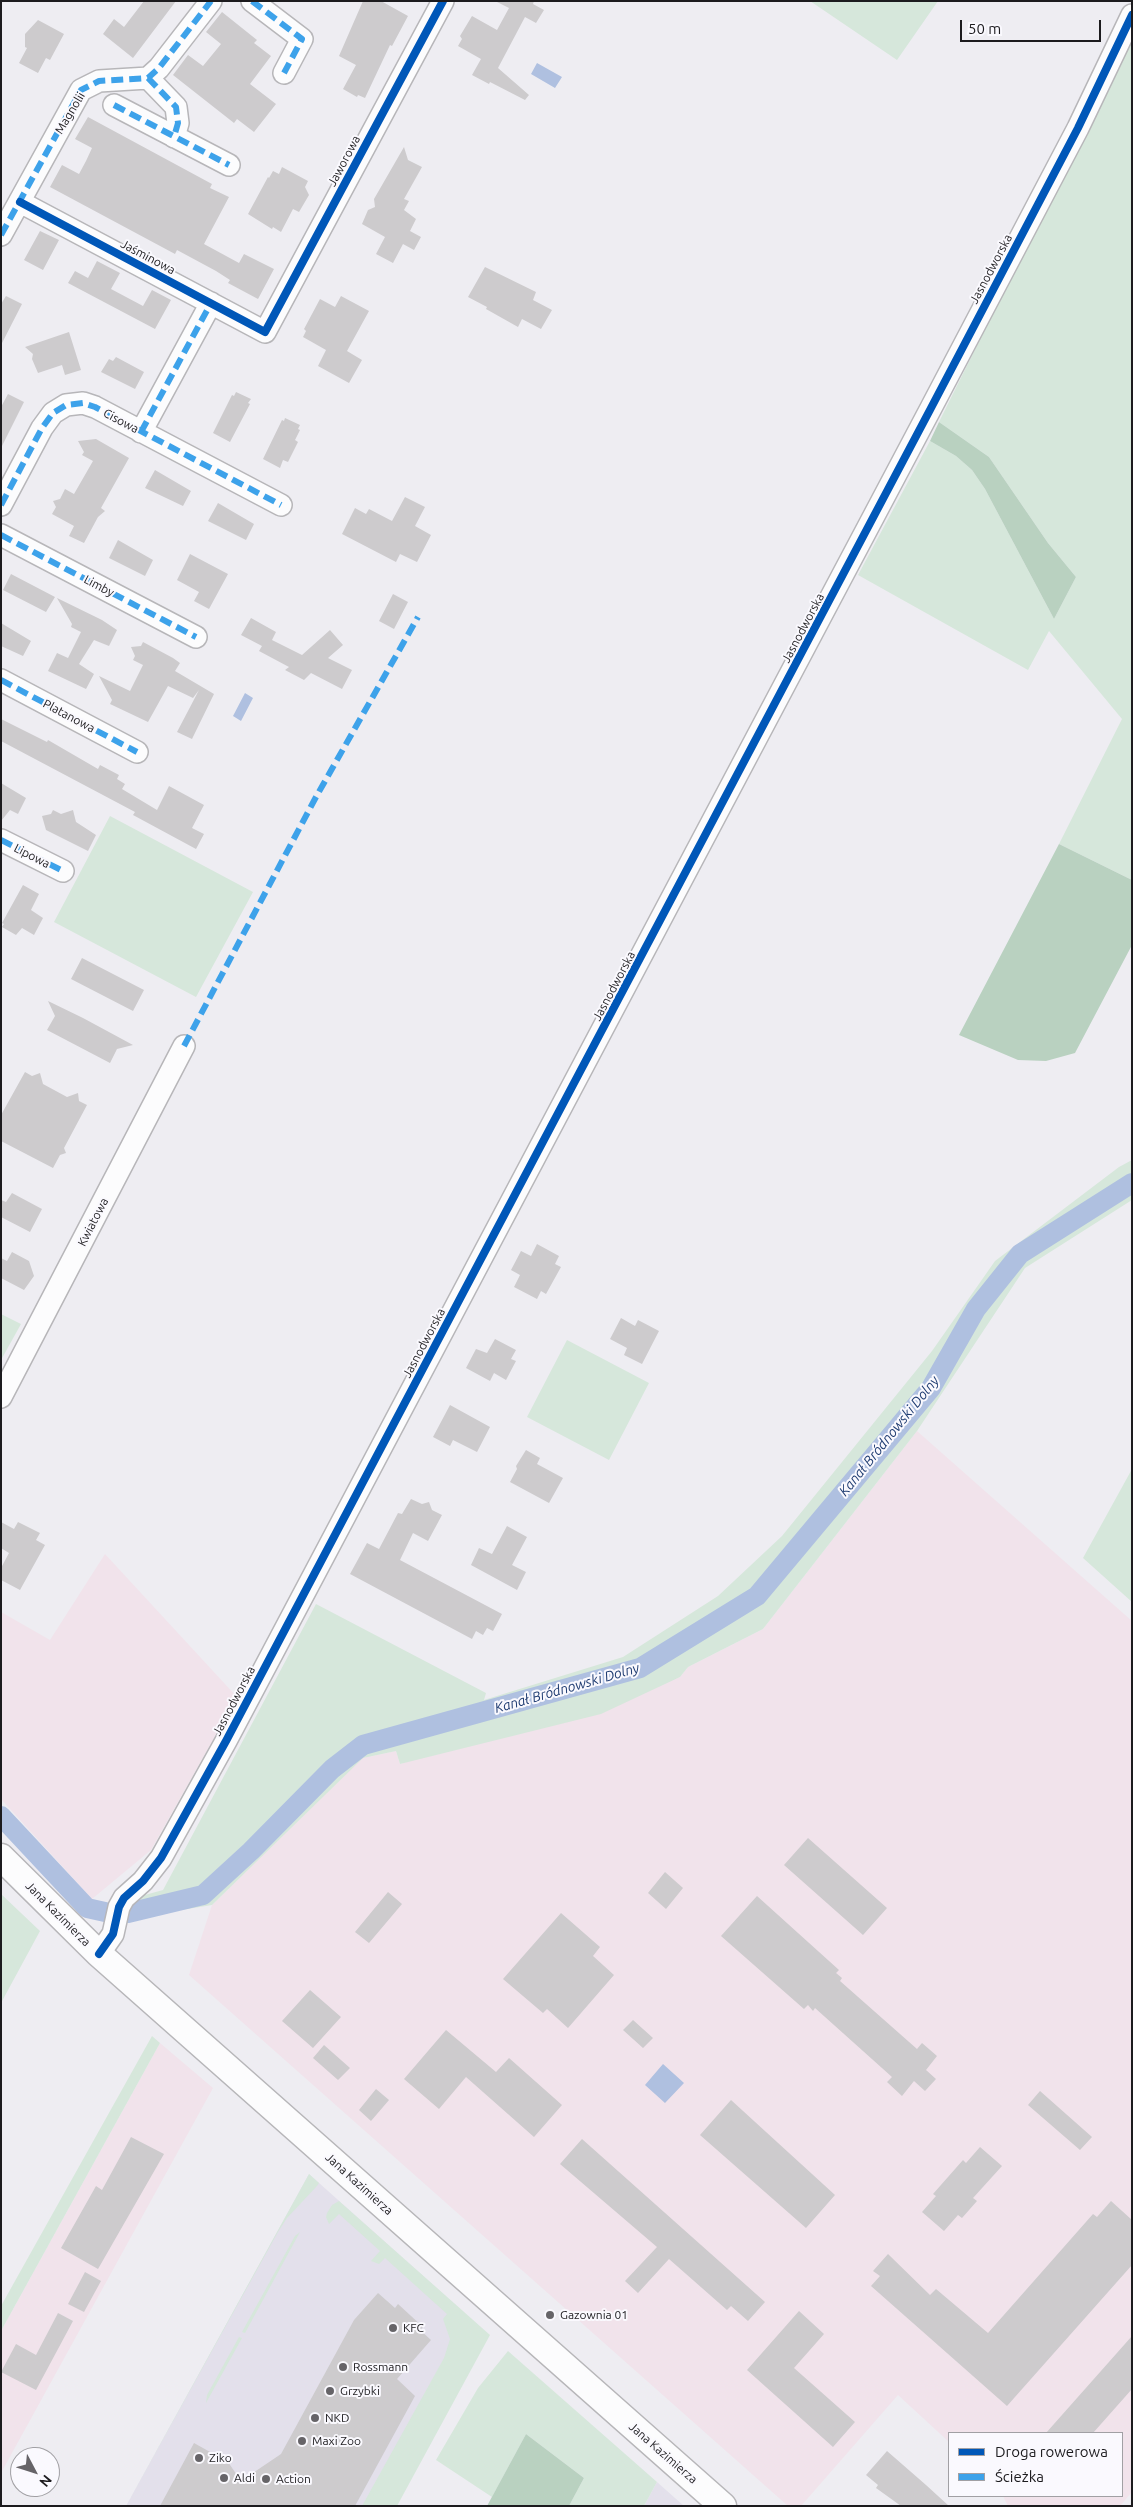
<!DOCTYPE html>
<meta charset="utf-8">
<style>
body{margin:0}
#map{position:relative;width:1133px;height:2507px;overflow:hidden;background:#eeedf2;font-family:Ubuntu,sans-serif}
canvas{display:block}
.frame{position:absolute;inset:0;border:2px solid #1c1b1e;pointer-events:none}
.legend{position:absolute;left:948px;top:2432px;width:175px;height:65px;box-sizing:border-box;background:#faf9fe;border:1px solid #a1a0a4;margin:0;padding:6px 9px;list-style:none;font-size:15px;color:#1c1b1e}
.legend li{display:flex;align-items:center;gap:10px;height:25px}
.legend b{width:25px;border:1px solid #a1a0a4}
.north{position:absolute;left:10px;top:2447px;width:50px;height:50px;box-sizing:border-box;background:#faf9fe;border:1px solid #a1a0a4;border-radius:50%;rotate:130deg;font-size:14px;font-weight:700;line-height:20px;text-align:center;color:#1c1b1e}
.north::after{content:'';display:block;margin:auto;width:18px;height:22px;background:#666468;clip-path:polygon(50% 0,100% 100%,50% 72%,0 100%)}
.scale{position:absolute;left:960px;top:20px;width:141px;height:22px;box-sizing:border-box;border:2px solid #1c1b1e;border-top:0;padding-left:6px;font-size:15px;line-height:18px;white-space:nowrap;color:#1c1b1e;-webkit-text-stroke:4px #faf9fe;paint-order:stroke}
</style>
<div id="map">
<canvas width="1133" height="2507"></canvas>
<div class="frame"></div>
<ul class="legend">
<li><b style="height:6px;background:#0057b8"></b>Droga rowerowa</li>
<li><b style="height:6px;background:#3da2ea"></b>Ścieżka</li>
</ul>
<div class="north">N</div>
<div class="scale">50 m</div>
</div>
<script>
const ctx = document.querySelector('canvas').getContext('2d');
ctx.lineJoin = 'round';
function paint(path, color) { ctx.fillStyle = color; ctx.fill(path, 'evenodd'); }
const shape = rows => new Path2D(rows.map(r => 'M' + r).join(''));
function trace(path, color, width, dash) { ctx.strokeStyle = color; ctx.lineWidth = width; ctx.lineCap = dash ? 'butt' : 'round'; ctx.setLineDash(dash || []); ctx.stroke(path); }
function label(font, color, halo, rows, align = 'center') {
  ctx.font = font + ' Ubuntu,sans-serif'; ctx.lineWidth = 4; ctx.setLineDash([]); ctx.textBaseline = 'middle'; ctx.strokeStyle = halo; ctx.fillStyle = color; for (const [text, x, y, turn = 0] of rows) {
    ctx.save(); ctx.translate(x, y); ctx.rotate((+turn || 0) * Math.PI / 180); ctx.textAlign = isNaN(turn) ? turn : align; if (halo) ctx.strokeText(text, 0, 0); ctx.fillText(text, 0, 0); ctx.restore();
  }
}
paint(shape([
 [309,2174,468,2316,364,2506,126,2506],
 [657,2482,684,2506,644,2506]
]), '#e3e0eb');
paint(shape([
 [917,1431,1132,1621,1132,2492,1120,2506,1008,2506,1003,2496,1122,2496,1122,2433,949,2433,949,2442,898,2395,801,2506,788,2506,189,1975,212,1905,362,1758,396,1751,400,1764,680,1677,688,1667,763,1629],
 [105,1554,237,1697,151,1850,92,1899,1,1799,1,1612,50,1640],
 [160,2043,213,2088,1,2473,1,2331]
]), '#f1e3eb');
paint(shape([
 [810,1,938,1,897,60],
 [1132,33,1132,880,1059,844,1122,719,1049,631,1028,670,858,575,930,441,956,456,972,470,985,489,1054,619,1076,577,1048,543,989,457,939,422],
 [110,816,253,892,196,997,54,922],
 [1132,1160,1132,1200,1025,1268,917,1431,763,1629,688,1667,680,1677,601,1714,400,1764,396,1751,363,1758,212,1905,125,1919,134,1898,163,1890,316,1604,486,1693,484,1700,623,1657,718,1596,782,1536,932,1351,995,1261,1119,1167],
 [1,1314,21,1324,1,1360],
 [567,1340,649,1383,609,1460,527,1417],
 [1132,1469,1132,1602,1083,1558],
 [1,1894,40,1931,1,2003],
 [152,2036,160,2043,1,2331,1,2306],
 [309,2174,319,2183,317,2186,287,2218,278,2232,126,2506],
 [339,2201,490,2335,397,2506,362,2506,444,2358,450,2339,443,2319,447,2314,385,2258,379,2264,371,2261,380,2251,339,2214,329,2224,326,2217,327,2213,332,2205],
 [300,2232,245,2333,242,2332,295,2236],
 [239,2337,242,2338,206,2403,207,2395],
 [508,2351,657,2482,644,2506,569,2506,584,2478,526,2434,492,2497,436,2460,478,2388]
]), '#d6e7db');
paint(shape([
 [939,422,989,457,1048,543,1076,577,1054,619,985,489,972,470,956,456,930,441],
 [1059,844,1132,880,1132,945,1075,1053,1046,1061,1018,1060,959,1035],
 [526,2434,584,2478,569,2506,487,2506]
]), '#b9d1c0');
paint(shape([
 [537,63,562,77,555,88,531,74],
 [245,693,253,698,241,721,233,716],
 [663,2064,684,2083,665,2103,645,2085]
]), '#afc0e0');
trace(shape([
 [1,1816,87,1908,105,1912],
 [128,1913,203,1895,251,1851,332,1769,363,1745,640,1668,757,1596,931,1388,976,1309,1020,1254,1132,1183]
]), '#afc0e0', 20);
paint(shape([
 [144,1,176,1,133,58,103,34,114,19,124,27],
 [363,1,381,1,408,16,392,46,390,45,365,98,358,95,357,97,343,89,356,65,339,56],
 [495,1,534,1,533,4,544,10,536,23,525,17,498,68,529,95,525,100,490,82,489,84,472,75,481,59,458,46,462,39,460,36,472,16,497,30,509,8],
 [222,12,257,40,254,43,271,56,250,84,276,104,254,132,237,119,234,123,173,75,188,55,203,66,221,44,206,32],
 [38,20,64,34,50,60,46,58,38,73,19,63,27,48,25,47,25,34],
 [88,117,212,184,210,188,229,197,204,244,239,263,244,254,274,269,258,299,228,283,230,280,216,271,177,250,175,254,50,187,62,165,79,174,86,161,92,148,75,139],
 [404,147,408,160,422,167,404,199,409,201,404,210,416,219,410,231,421,237,414,250,403,244,393,263,376,254,385,237,362,224,368,210,375,207,374,199],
 [282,167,308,181,305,187,309,195,299,212,293,209,281,232,273,227,272,229,248,214,268,177,269,178,273,171,279,174],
 [40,231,59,240,43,270,24,260],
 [97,261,120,273,111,289,143,306,152,290,171,300,155,329,68,283,75,271,88,278],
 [485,267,536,292,533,300,552,310,541,329,522,319,518,327,486,309,487,307,468,297],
 [6,296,22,304,1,345,1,304],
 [341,296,369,311,347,351,362,360,349,383,318,366,326,350,303,337,306,331,304,329,320,299,335,307],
 [69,332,81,370,65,375,62,365,38,373,32,359,33,354,25,347],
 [116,357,144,372,135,389,101,372,109,359,113,361],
 [236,392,251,399,248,403,250,404,230,442,213,433,232,395,234,396],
 [8,394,24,402,1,448,1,407],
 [285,418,300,425,298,429,300,430,295,440,298,442,288,462,283,460,280,468,263,459,282,420,284,421],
 [96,439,129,458,101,508,105,511,98,517,84,543,69,536,74,526,52,514,56,507,53,501,60,499,65,489,74,494,93,461,82,455,84,452,78,441],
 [155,470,191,491,183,506,145,488],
 [405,497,425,507,415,526,431,535,417,562,400,554,396,562,342,534,355,508,366,514,369,509,392,521],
 [218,503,254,524,246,540,208,521],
 [118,540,153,560,145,576,109,558],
 [190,554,228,574,209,609,194,601,199,592,177,580],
 [11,574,55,597,46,612,3,590],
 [393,594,408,602,394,629,379,621],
 [57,598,102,620,117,630,109,646,94,640,79,664,94,674,86,689,48,671,57,653,68,658,81,632,71,627,72,624],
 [251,618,276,632,272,640,302,655,330,630,343,645,328,658,352,670,342,689,311,673,304,680,285,670,289,667,259,651,262,646,241,635],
 [1,623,31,641,23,656,1,646],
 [143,642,173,658,180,663,175,671,214,694,192,739,177,732,199,690,193,698,168,686,148,722,110,704,112,700,99,676,130,691,143,665,133,660,135,656,131,647,141,646],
 [1,719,47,742,48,740,98,769,100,765,119,775,117,779,125,784,122,789,157,810,169,786,204,805,192,828,204,834,196,849,133,815,135,812,1,741],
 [1,783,26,798,18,814,10,810,1,821],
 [53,810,61,814,73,810,76,822,96,835,88,851,46,830,42,816,51,814],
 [23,885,39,894,31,910,43,918,34,935,22,928,16,935,2,927,4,924,2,923],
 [82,958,144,990,133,1011,71,979],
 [48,1001,83,1018,133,1045,117,1049,110,1063,47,1030,55,1016],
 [25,1072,32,1076,40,1073,43,1084,67,1097,78,1093,79,1101,87,1105,64,1148,66,1153,60,1155,53,1168,1,1141,1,1115],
 [12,1193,42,1209,30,1232,1,1217,1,1200,6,1202],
 [537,1244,559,1256,555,1264,561,1267,546,1294,541,1291,537,1299,514,1287,520,1275,511,1270,521,1251,531,1256],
 [12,1252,29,1261,34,1276,24,1290,1,1278,1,1258,7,1261],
 [621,1318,635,1326,638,1320,659,1331,642,1364,624,1355,627,1348,610,1339],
 [495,1339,516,1350,511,1359,516,1361,506,1380,494,1373,490,1381,466,1368,476,1349,487,1353],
 [450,1405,490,1427,477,1452,453,1440,450,1446,433,1437],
 [526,1450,540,1458,537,1464,563,1478,549,1503,510,1482,517,1469,516,1466],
 [411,1499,422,1504,429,1502,432,1510,442,1515,428,1541,413,1533,400,1560,502,1614,493,1631,487,1628,483,1635,476,1631,472,1639,350,1574,367,1543,379,1549,398,1513,402,1514],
 [1,1522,14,1529,18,1522,40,1533,36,1540,45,1545,20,1590,1,1580,1,1568,9,1553,1,1548],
 [507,1526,527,1537,512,1565,526,1572,517,1590,471,1565,479,1548,492,1554],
 [808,1838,887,1908,863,1935,784,1865],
 [665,1872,683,1888,666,1909,648,1893],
 [388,1892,402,1904,369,1943,355,1932],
 [757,1896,839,1970,836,1973,842,1978,840,1981,917,2049,922,2043,937,2056,926,2070,936,2079,925,2091,914,2081,902,2096,887,2082,892,2077,815,2008,813,2011,808,2005,804,2009,721,1936],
 [561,1913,600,1947,593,1956,614,1975,568,2028,547,2009,543,2013,503,1979],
 [310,1990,341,2017,313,2048,282,2021],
 [633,2020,653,2038,643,2048,623,2030],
 [446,2030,496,2072,509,2058,562,2105,534,2137,466,2077,439,2109,404,2079],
 [324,2045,350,2068,338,2080,313,2058],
 [376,2089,389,2100,371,2121,359,2110],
 [1040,2091,1092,2137,1080,2150,1028,2105],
 [731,2100,835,2195,806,2228,700,2135],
 [131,2137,164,2154,98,2269,61,2248,96,2186,102,2190],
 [582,2139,765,2302,748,2321,731,2306,727,2310,669,2259,638,2293,625,2281,657,2247,560,2164],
 [980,2147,1002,2166,973,2198,977,2201,962,2218,958,2215,944,2231,922,2212,936,2196,933,2194,963,2160,966,2163],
 [1111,2201,1132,2220,1132,2265,1007,2406,871,2286,880,2276,873,2271,888,2254,930,2295,936,2289,988,2333,1093,2214,1097,2217],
 [85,2272,101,2281,84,2312,68,2304],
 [378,2293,395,2308,398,2304,423,2327,420,2330,431,2340,397,2379,415,2396,355,2506,160,2506,194,2443,228,2462,241,2481,281,2454,354,2320],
 [799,2311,824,2334,794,2368,855,2422,833,2447,747,2370],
 [58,2313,73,2321,36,2390,1,2372,16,2344,36,2355],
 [1132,2336,1132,2389,1093,2433,1046,2433],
 [887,2451,926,2485,949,2506,901,2506,876,2488,878,2485,866,2475]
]), '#cdcbcd');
const minor = shape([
 [252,1,302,39,284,73],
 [148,78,176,107,178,123,174,137],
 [114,105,229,165],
 [20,202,265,332,443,1],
 [1,235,81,90,99,81,148,78,159,68,211,1],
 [141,432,211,303],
 [1,505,42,428,53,413,66,405,83,403,95,407,281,505],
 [1,535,196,637],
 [1,680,137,752],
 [1,840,63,871],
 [1,1397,184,1046],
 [99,1954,113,1934,119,1907,124,1898,143,1881,161,1858,226,1741,931,408,1078,128,1132,15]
]);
const major = shape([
 [1,1857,99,1954,723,2506]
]);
trace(minor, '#b7b6b9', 24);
trace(major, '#b7b6b9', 29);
trace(minor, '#fcfcfd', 21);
trace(major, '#fcfcfd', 26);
trace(shape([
 [252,1,302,39,284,73],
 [148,78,176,107,178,123,174,137],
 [114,105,229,165],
 [1,235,81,90,99,81,148,78,159,68,211,1],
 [141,432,211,303],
 [1,505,42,428,53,413,66,405,83,403,95,407,281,505],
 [1,535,196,637],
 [1,680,137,752],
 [1,840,63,871],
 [184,1046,316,797,418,617]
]), '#3da2ea', 6, [12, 6]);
trace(shape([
 [20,202,265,332,443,1],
 [99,1954,113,1934,119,1907,124,1898,143,1881,161,1858,226,1741,931,408,1078,128,1132,15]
]), '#0057b8', 8);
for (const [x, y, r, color] of [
 [550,2315,5,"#666468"],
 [393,2328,5,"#666468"],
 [343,2367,5,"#666468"],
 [330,2391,5,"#666468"],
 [315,2418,5,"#666468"],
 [302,2441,5,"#666468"],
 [199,2458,5,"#666468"],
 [224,2478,5,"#666468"],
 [266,2479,5,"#666468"]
]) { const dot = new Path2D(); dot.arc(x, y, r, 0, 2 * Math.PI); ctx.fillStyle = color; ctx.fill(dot); trace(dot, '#faf9fe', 2); }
label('12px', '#1c1b1e', '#faf9fe', [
 ["Magnolii",70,113,-59],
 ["Jaworowa",344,161,-62],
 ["Jaśminowa",148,257,28],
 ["Jasnodworska",991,269,-62],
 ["Cisowa",121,421,28],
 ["Limby",99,586,28],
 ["Jasnodworska",803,628,-62],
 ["Platanowa",69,716,28],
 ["Lipowa",32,856,27],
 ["Jasnodworska",614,986,-62],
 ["Kwiatowa",93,1222,-63],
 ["Jasnodworska",424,1343,-62],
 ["Jasnodworska",234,1701,-62],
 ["Jana Kazimierza",58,1914,45],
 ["Jana Kazimierza",359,2184,42],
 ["Jana Kazimierza",663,2453,41]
]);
label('12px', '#1c1b1e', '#faf9fe', [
 ["Gazownia 01",560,2315],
 ["KFC",403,2328],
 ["Rossmann",353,2367],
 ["Grzybki",340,2391],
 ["NKD",325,2418],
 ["Maxi Zoo",312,2441],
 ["Ziko",209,2458],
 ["Aldi",234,2478],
 ["Action",276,2479]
], 'left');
label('italic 14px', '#203d72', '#faf9fe', [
 ["Kanał Bródnowski Dolny",889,1436,-51],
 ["Kanał Bródnowski Dolny",567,1688,-16]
]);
</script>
